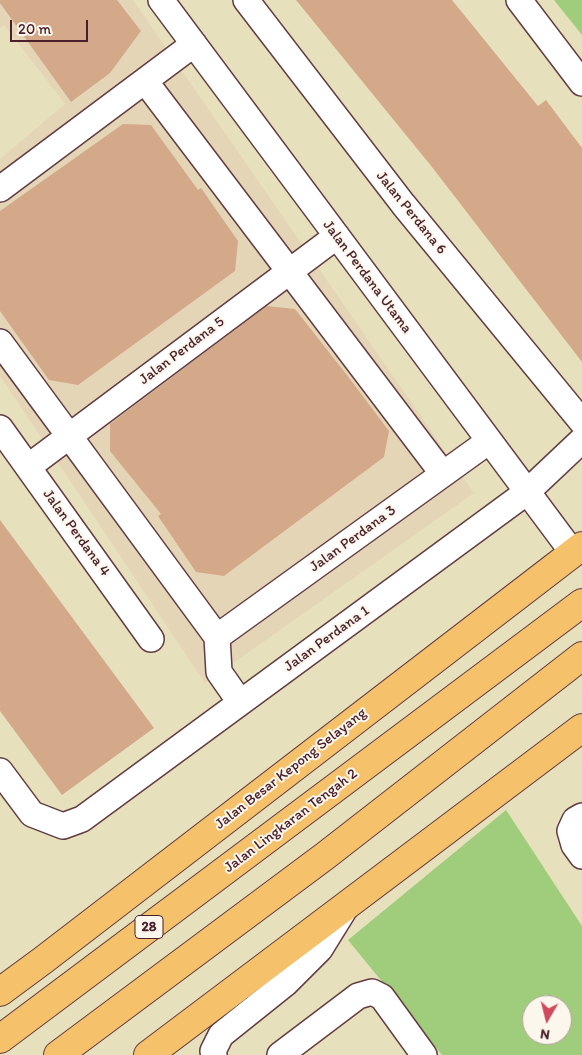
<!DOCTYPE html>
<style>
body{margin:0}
#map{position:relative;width:582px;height:1055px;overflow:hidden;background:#e7e0bd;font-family:Itim,sans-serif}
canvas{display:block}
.north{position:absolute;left:522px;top:995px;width:50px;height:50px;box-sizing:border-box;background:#fbf7ec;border:1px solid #b4a19f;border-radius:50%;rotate:188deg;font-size:14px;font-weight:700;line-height:20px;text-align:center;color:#4a1f2b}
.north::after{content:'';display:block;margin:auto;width:18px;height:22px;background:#d1495b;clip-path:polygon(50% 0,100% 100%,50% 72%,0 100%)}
.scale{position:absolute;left:10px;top:20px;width:78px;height:22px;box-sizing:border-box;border:2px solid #4a1f2b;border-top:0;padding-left:6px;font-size:15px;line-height:18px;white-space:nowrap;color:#4a1f2b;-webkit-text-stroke:4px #fbf7ec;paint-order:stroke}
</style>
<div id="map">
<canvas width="582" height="1055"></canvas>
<div class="north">N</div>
<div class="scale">20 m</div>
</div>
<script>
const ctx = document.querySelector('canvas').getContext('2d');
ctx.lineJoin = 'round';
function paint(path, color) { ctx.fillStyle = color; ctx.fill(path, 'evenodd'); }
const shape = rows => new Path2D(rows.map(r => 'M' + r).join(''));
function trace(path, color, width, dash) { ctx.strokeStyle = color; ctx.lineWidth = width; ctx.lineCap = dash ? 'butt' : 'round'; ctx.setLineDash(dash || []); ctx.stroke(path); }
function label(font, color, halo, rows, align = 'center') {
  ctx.font = font + ' Itim,sans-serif'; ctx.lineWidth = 4; ctx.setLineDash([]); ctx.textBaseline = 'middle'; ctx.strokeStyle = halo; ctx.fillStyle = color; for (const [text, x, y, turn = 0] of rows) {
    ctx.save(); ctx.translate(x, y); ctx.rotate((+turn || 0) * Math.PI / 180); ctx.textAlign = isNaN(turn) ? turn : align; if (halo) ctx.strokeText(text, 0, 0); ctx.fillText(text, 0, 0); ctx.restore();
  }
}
paint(shape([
 [0,0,133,0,474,493,205,683,0,376,0,159,65,104,4,25,0,28]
]), '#e5d5b7');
paint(shape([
 [554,0,582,0,582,35],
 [506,810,582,926,582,1055,442,1055,348,940],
 [532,1005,562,1005,562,1035,532,1035]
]), '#9fcd7b');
paint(shape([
 [0,0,117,0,141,31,110,73,71,102,0,3],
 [296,0,452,0,538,106,546,100,582,148,582,362,432,167],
 [123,124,151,125,198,190,201,188,238,241,235,271,78,385,49,380,0,311,0,211],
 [267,306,295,309,350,379,389,431,384,457,224,576,196,572,158,516,161,514,110,451,110,424],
 [0,520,154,728,62,795,0,711]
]), '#d3a98a');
const street = shape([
 [161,0,573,553],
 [246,0,403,204,582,422],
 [519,0,582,83],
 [145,81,443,474],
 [0,189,194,44],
 [0,342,217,637,219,672,240,702],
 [0,428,151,639],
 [28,467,337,236],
 [217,637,489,441],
 [0,771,32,814,63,826,82,819,527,492,582,440],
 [582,816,575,820,570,831,574,845,582,856],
 [214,1055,213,1051,221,1035,286,983,320,949,346,907],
 [280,1055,358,996,372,992,382,997,424,1055]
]);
const primary = shape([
 [0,992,42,961,582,546],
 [148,1055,582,728]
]);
const highway = shape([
 [0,1039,582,603],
 [58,1055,325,856,582,656]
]);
trace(street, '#623c41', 28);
trace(primary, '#623c41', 30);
trace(highway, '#623c41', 30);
trace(street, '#fff', 25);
trace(primary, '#f5c16b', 28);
trace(highway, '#f5c16b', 28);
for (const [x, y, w] of [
 [149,927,28]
]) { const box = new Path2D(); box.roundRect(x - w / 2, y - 11.5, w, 23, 4); ctx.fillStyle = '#fbf7ec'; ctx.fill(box); trace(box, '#4a1f2b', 1); }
label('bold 14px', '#4a1f2b', null, [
 ["28",149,927]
]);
label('15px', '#4a1f2b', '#fbf7ec', [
 ["Jalan Perdana 6",411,213,51],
 ["Jalan Perdana Utama",367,277,53],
 ["Jalan Perdana 5",182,351,-37],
 ["Jalan Perdana 4",76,533,54],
 ["Jalan Perdana 3",353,539,-36],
 ["Jalan Perdana 1",327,639,-36],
 ["Jalan Besar Kepong Selayang",291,769,-38],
 ["Jalan Lingkaran Tengah 2",291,821,-37]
]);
</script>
